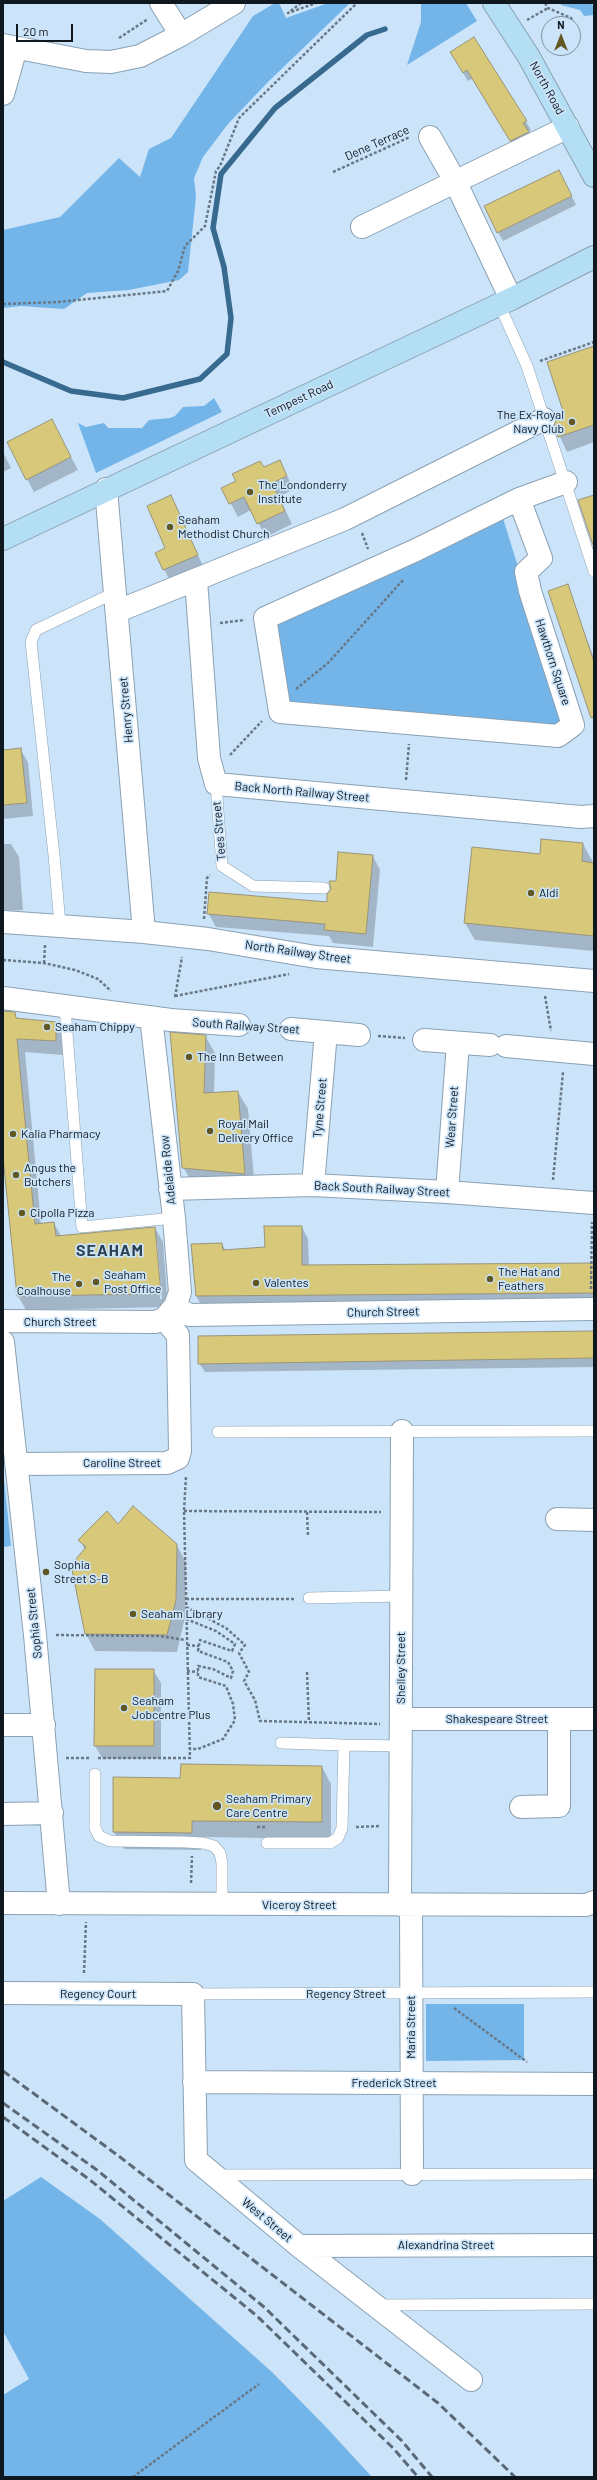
<!DOCTYPE html>
<style>
body{margin:0}
#map{position:relative;width:597px;height:2480px;overflow:hidden;background:#cce4f9;font-family:Barlow,sans-serif}
canvas{display:block}
.frame{position:absolute;inset:0;border:4px solid #0f181f;pointer-events:none}
.north{position:absolute;left:541px;top:16px;width:40px;height:40px;box-sizing:border-box;background:#cce4f9;border:1px solid #8092a2;border-radius:50%;rotate:0deg;font-size:11px;font-weight:700;line-height:16px;text-align:center;color:#0f181f}
.north::after{content:'';display:block;margin:auto;width:14px;height:18px;background:#605723;clip-path:polygon(50% 0,100% 100%,50% 72%,0 100%)}
.scale{position:absolute;left:16px;top:24px;width:57px;height:18px;box-sizing:border-box;border:2px solid #0f181f;border-top:0;padding-left:5px;font-size:12px;line-height:14px;white-space:nowrap;color:#0f181f;-webkit-text-stroke:3px #cce4f9;paint-order:stroke}
</style>
<div id="map">
<canvas width="597" height="2480"></canvas>
<div class="frame"></div>
<div class="north">N</div>
<div class="scale">20 m</div>
</div>
<script>
const ctx = document.querySelector('canvas').getContext('2d');
ctx.lineJoin = 'round';
function paint(path, color) { ctx.fillStyle = color; ctx.fill(path, 'evenodd'); }
const shape = rows => new Path2D(rows.map(r => 'M' + r).join(''));
function trace(path, color, width, dash) { ctx.strokeStyle = color; ctx.lineWidth = width; ctx.lineCap = dash ? 'butt' : 'round'; ctx.setLineDash(dash || []); ctx.stroke(path); }
function label(font, color, halo, rows, align = 'center') {
  ctx.font = font + ' Barlow,sans-serif'; ctx.lineWidth = 3.5; ctx.setLineDash([]); ctx.textBaseline = 'middle'; ctx.strokeStyle = halo; ctx.fillStyle = color; for (const [text, x, y, turn = 0] of rows) {
    ctx.save(); ctx.translate(x, y); ctx.rotate((+turn || 0) * Math.PI / 180); ctx.textAlign = isNaN(turn) ? turn : align; if (halo) ctx.strokeText(text, 0, 0); ctx.fillText(text, 0, 0); ctx.restore();
  }
}
paint(shape([
 [275,3,279,3,286,18,328,3,350,3,268,82,228,124,203,157,194,178,196,197,188,272,179,280,129,290,87,293,64,309,21,306,3,308,3,230,60,217,119,158,140,177,149,149,171,138,253,16],
 [421,3,466,3,477,21,407,65,421,22],
 [560,3,590,3,594,6,594,15,584,16,580,10,561,5],
 [214,398,222,412,96,473,78,423,86,427,104,423,108,428,142,428,149,420,170,418,175,416,183,407,204,406],
 [502,515,567,725,558,733,287,706,270,623],
 [3,1469,11,1546,3,1547],
 [426,2004,524,2004,524,2060,426,2061],
 [41,2177,100,2219,272,2372,325,2426,372,2477,3,2477,3,2395,29,2379,3,2331,3,2201]
]), '#73b5e9');
paint(shape([
 [474,39,531,130,528,132,533,141,516,150,472,79,468,81,451,53],
 [559,171,576,205,503,241,498,232],
 [594,347,594,442,567,452,555,426,565,415],
 [59,434,78,470,34,492,27,479],
 [3,452,11,468,3,472],
 [279,461,294,489,279,497,292,524,266,537,251,510,238,517,223,489],
 [170,496,206,572,173,587,156,553,167,549],
 [567,586,594,658,594,722,550,592],
 [20,749,28,762,33,816,3,819,3,751],
 [3,844,11,844,19,857,23,910,3,911],
 [583,844,594,864,594,951,475,940,465,923,541,855],
 [373,856,380,870,373,947,333,943,329,936,216,927,208,913,327,903,336,883],
 [3,1018,55,1023,63,1036,63,1055,25,1052,41,1224,54,1223,61,1236,155,1228,163,1242,168,1307,26,1310,18,1296,3,1152],
 [155,1241,157,1241,162,1299,160,1299],
 [205,1036,215,1053,214,1093,238,1092,248,1109,255,1190,193,1184,183,1167],
 [302,1227,308,1239,309,1266,594,1264,594,1304,203,1308,196,1296,192,1245,222,1244,226,1251,266,1248],
 [594,1332,594,1367,205,1372,199,1363],
 [118,1526,176,1544,186,1562,185,1617,177,1652,95,1651,86,1634,85,1550,80,1540],
 [96,1670,153,1670,161,1683,161,1759,103,1759,95,1746],
 [322,1767,331,1784,331,1839,201,1837,201,1850,124,1849,114,1832,181,1779]
]), '#0003');
trace(shape([
 [3,362,71,391,123,398,200,379,227,354,231,318,224,267,213,228,221,174,275,108,367,35,385,29]
]), '#386a8f', 5.5);
const building = shape([
 [474,37,527,121,523,123,529,132,510,141,467,70,463,73,450,52,474,37],
 [559,170,572,196,497,233,484,206,559,170],
 [594,346,594,425,558,437,554,426,556,417,564,414,547,362,594,346],
 [52,419,71,457,26,480,7,442,52,419],
 [280,460,287,476,272,483,285,511,257,524,244,497,229,504,221,488,236,481,232,474,260,461,264,467,280,460],
 [171,495,198,555,163,570,155,553,165,548,147,506,171,495],
 [594,495,594,545,593,545,578,500,594,495],
 [568,584,594,662,594,717,591,718,548,591,568,584],
 [21,748,27,803,3,805,3,750,21,748],
 [541,839,583,843,582,861,594,863,594,936,464,923,472,847,540,854,541,839],
 [338,852,373,855,366,934,324,930,325,924,207,914,209,892,327,902,327,894,331,889,329,881,336,881,338,852],
 [3,1011,15,1012,16,1018,56,1022,56,1041,17,1039,35,1224,54,1222,56,1236,155,1227,161,1294,17,1296,3,1157,3,1011],
 [170,1032,206,1035,204,1093,238,1091,245,1174,182,1168,170,1032],
 [264,1226,302,1226,302,1265,594,1263,594,1293,196,1296,191,1244,222,1243,223,1250,265,1247,264,1226],
 [594,1331,594,1358,198,1364,198,1336,594,1331],
 [133,1506,177,1544,176,1600,167,1635,85,1634,71,1565,86,1547,78,1540,107,1511,118,1524,133,1506],
 [95,1669,154,1669,154,1746,94,1746,95,1669],
 [181,1764,322,1766,322,1822,192,1821,192,1833,113,1832,113,1777,180,1778,181,1764]
]);
paint(building, '#d8c879');
trace(building, '#99947a', 1);
const lane = shape([
 [499,304,527,366,594,571],
 [216,784,222,866,253,886,324,888],
 [60,925,54,855,31,642,36,630,116,592],
 [65,1007,82,1227,174,1218],
 [218,1432,594,1431],
 [309,1598,401,1596],
 [281,1743,344,1745],
 [95,1774,95,1828,99,1836,110,1841,185,1842,203,1843,214,1846,220,1853,222,1863,222,1905],
 [267,1843,330,1843,338,1838,342,1828,344,1745,401,1746],
 [193,1994,594,1992],
 [216,2175,594,2174],
 [379,2305,594,2304]
]);
const street = shape([
 [161,3,181,35],
 [3,45,86,61,111,62,140,56,181,35,234,3],
 [3,94,16,48],
 [430,137,455,181,511,299],
 [362,227,568,127],
 [106,489,144,932],
 [519,499,541,558,526,572,530,591,573,725,558,736,280,712,265,618,416,550,519,499],
 [519,499,566,482],
 [196,580,209,758,216,784,581,817,594,816],
 [118,611,345,519,544,419],
 [3,922,144,932,208,939,316,957,594,981],
 [3,998,171,1020,239,1025],
 [291,1029,359,1035],
 [424,1040,490,1045],
 [506,1046,594,1054],
 [313,1185,326,1032],
 [170,1189,313,1185,447,1192,594,1203],
 [447,1192,458,1043],
 [175,1306,189,1315,594,1309],
 [3,1321,155,1322,164,1319,175,1306,180,1292,174,1218,151,1017],
 [3,1342,35,1635,59,1904],
 [16,1464,167,1463,178,1458,180,1451,178,1335,164,1319],
 [557,1519,594,1520],
 [401,1719,594,1719],
 [3,1725,44,1725],
 [521,1807,559,1806,559,1719],
 [3,1814,52,1813],
 [3,1903,586,1905,594,1902],
 [400,1905,402,1431],
 [411,1905,412,2174],
 [3,1993,193,1994,196,2160,299,2246,471,2380],
 [194,2082,594,2084],
 [299,2246,594,2245]
]);
const secondary = shape([
 [494,3,529,57,594,176],
 [3,539,511,299,594,257]
]);
trace(lane, '#8aa1b4', 12);
trace(street, '#8aa1b4', 24);
trace(secondary, '#8aa1b4', 24);
trace(shape([
 [301,3,288,13,316,3],
 [545,3,548,8,571,18,577,31],
 [527,20,548,8],
 [119,38,148,19],
 [333,172,410,137],
 [3,304,59,302,167,291,178,271,185,246,205,226,216,171,220,166,239,118,357,3],
 [540,361,594,342],
 [362,533,368,549],
 [220,623,245,620],
 [296,689,328,663,403,580],
 [230,755,262,721],
 [406,780,409,744],
 [204,919,207,878,210,875],
 [3,960,44,963,75,970,98,979,111,991],
 [44,963,45,945],
 [175,996,289,974],
 [545,996,551,1031],
 [175,997,182,957],
 [258,1026,272,1027],
 [378,1036,405,1038],
 [553,1180,563,1072],
 [591,1289,592,1222],
 [184,1511,381,1512],
 [307,1512,308,1536],
 [186,1599,295,1599],
 [186,1607,226,1628,245,1645,239,1653,249,1672,244,1681,255,1700,260,1721,380,1724],
 [186,1619,216,1631,235,1644,232,1651,200,1640,198,1651,228,1662,233,1671,231,1678,213,1669,198,1666,198,1677,226,1686,233,1704,235,1720,223,1739,198,1749,189,1749],
 [56,1635,159,1636,186,1640],
 [187,1645,199,1646],
 [187,1671,198,1672],
 [307,1672,309,1722],
 [66,1758,91,1758],
 [98,1758,190,1758,184,1511,186,1476],
 [257,1827,265,1827],
 [356,1827,381,1826],
 [191,1883,192,1856],
 [84,1973,86,1922],
 [454,2008,527,2062],
 [133,2477,259,2384]
]), '#687886', 2.5, [3, 2]);
trace(lane, '#fff', 11);
trace(street, '#fff', 22);
trace(secondary, '#b4def4', 22);
trace(shape([
 [3,2071,120,2157,438,2403,515,2477],
 [3,2103,97,2170,264,2307,402,2441,432,2477],
 [3,2117,90,2180,257,2316,393,2448,418,2477]
]), '#5a6975', 3, [8, 4]);
for (const [x, y, r, color] of [
 [572,422,4,"#605723"],
 [250,492,4,"#605723"],
 [170,527,4,"#605723"],
 [531,893,4,"#605723"],
 [47,1027,4,"#605723"],
 [189,1057,4,"#605723"],
 [210,1131,4,"#605723"],
 [13,1134,4,"#605723"],
 [16,1175,4,"#605723"],
 [22,1213,4,"#605723"],
 [490,1279,4,"#605723"],
 [96,1282,4,"#605723"],
 [256,1283,4,"#605723"],
 [79,1284,4,"#605723"],
 [46,1572,4,"#605723"],
 [133,1614,4,"#605723"],
 [124,1708,4,"#605723"],
 [217,1806,5,"#605723"]
]) { const dot = new Path2D(); dot.arc(x, y, r, 0, 2 * Math.PI); ctx.fillStyle = color; ctx.fill(dot); trace(dot, '#cce4f9', 1.5); }
label('12px', '#0f181f', '#cce4f9', [
 ["North Road",547,88,61],
 ["Dene Terrace",377,143,-24],
 ["Tempest Road",299,399,-25],
 ["Hawthorn Square",553,662,72],
 ["Henry Street",126,710,-95],
 ["Back North Railway Street",302,792,5],
 ["Tees Street",219,831,-95],
 ["North Railway Street",298,952,8],
 ["South Railway Street",246,1026,4],
 ["Tyne Street",320,1108,-85],
 ["Wear Street",452,1117,-86],
 ["Adelaide Row",168,1170,-96],
 ["Back South Railway Street",382,1189,3],
 ["Church Street",383,1312,-1],
 ["Church Street",60,1322],
 ["Caroline Street",122,1463],
 ["Sophia Street",34,1623,-96],
 ["Shelley Street",401,1668,-90],
 ["Shakespeare Street",497,1719],
 ["Viceroy Street",299,1905],
 ["Regency Court",98,1994],
 ["Regency Street",346,1994],
 ["Maria Street",411,2027,-90],
 ["Frederick Street",394,2083],
 ["West Street",267,2220,40],
 ["Alexandrina Street",446,2245]
]);
label('12px', '#0f181f', '#cce4f9', [
 ["The Ex-Royal",564,415,"right"],
 ["Navy Club",564,429,"right"],
 ["The Londonderry",258,485],
 ["Institute",258,499],
 ["Seaham",178,520],
 ["Methodist Church",178,534],
 ["Aldi",539,893],
 ["Seaham Chippy",55,1027],
 ["The Inn Between",197,1057],
 ["Royal Mail",218,1124],
 ["Delivery Office",218,1138],
 ["Kalia Pharmacy",21,1134],
 ["Angus the",24,1168],
 ["Butchers",24,1182],
 ["Cipolla Pizza",30,1213],
 ["The Hat and",498,1272],
 ["Feathers",498,1286],
 ["Seaham",104,1275],
 ["Post Office",104,1289],
 ["The",71,1277,"right"],
 ["Coalhouse",71,1291,"right"],
 ["Valentes",264,1283],
 ["Sophia",54,1565],
 ["Street S-B",54,1579],
 ["Seaham Library",141,1614],
 ["Seaham",132,1701],
 ["Jobcentre Plus",132,1715],
 ["Seaham Primary",226,1799],
 ["Care Centre",226,1813]
], 'left');
ctx.letterSpacing = '1px';
label('bold 16px', '#2b4050', '#cce4f9', [
 ["SEAHAM",110,1251]
]);
ctx.letterSpacing = '0px';
</script>
